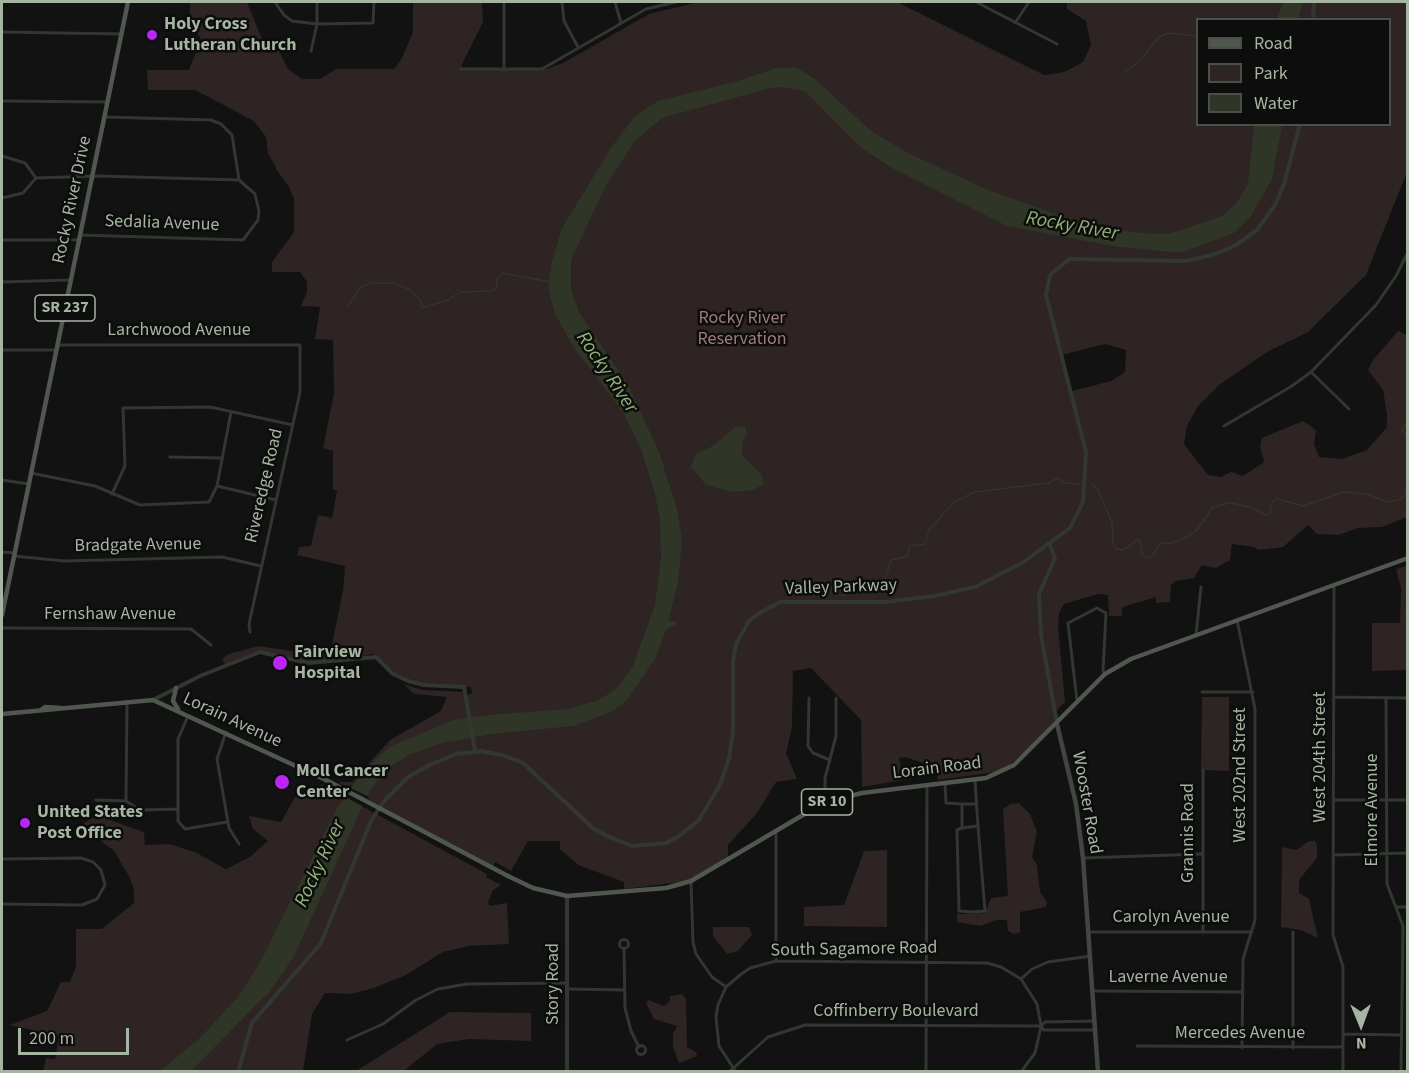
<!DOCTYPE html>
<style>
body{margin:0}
#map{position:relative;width:1409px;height:1073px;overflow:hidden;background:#111211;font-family:"Source Sans 3",sans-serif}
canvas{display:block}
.frame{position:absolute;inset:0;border:3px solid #a6b4a2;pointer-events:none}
.legend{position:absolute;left:1196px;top:18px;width:195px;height:108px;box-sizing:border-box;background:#0c0d0c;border:2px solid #4a5048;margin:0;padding:8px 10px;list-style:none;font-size:18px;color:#a6b4a2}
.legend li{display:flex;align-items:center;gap:12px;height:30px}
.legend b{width:30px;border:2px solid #4a5048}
.north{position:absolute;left:1331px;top:995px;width:60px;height:60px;-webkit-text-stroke:4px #0c0d0c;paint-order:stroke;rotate:179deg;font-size:16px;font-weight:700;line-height:24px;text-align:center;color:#a6b4a2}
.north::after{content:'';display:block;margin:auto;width:21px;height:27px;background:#a6b4a2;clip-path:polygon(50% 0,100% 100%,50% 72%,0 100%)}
.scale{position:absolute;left:18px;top:1028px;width:111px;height:27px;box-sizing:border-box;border:3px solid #a6b4a2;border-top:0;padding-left:8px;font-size:18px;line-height:21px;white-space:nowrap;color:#a6b4a2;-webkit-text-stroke:4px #0c0d0c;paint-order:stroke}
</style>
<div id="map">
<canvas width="1409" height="1073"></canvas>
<div class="frame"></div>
<ul class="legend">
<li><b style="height:8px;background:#4f574e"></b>Road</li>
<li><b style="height:16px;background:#2d2423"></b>Park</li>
<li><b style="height:16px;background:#2f3627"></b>Water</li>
</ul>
<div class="north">N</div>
<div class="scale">200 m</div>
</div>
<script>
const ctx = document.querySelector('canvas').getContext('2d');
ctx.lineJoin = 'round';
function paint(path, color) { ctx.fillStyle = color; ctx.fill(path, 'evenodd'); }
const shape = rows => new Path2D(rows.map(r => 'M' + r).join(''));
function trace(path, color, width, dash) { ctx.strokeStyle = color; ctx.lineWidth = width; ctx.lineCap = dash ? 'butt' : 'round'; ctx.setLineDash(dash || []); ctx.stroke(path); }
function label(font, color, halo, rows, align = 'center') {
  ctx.font = font + ' "Source Sans 3",sans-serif'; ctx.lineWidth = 5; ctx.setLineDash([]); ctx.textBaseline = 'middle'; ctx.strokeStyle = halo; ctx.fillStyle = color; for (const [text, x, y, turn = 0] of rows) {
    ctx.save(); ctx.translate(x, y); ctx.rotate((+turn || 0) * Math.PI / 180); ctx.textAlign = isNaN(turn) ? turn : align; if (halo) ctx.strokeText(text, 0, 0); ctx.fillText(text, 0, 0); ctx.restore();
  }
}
paint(shape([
 [190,2,247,2,262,39,277,47,288,69,302,79,320,79,336,69,394,69,402,58,413,32,413,2,482,2,483,22,462,64,462,69,546,69,563,63,649,14,699,2,897,2,1044,75,1064,72,1083,62,1091,45,1086,21,1067,9,1067,2,1407,2,1407,172,1366,275,1308,332,1267,352,1219,385,1198,406,1187,426,1184,444,1208,475,1221,477,1231,472,1243,476,1264,462,1260,446,1262,438,1303,421,1316,430,1314,444,1319,457,1342,459,1367,450,1387,427,1387,415,1383,390,1368,370,1373,360,1398,331,1408,336,1407,517,1382,527,1358,528,1339,535,1317,534,1308,525,1283,547,1259,550,1254,547,1232,544,1230,560,1216,568,1202,565,1194,578,1176,581,1171,585,1170,602,1156,603,1156,597,1129,605,1122,608,1122,616,1109,616,1108,595,1098,594,1064,604,1059,613,1058,627,1065,702,1055,712,1057,724,1002,771,938,780,936,767,905,757,899,758,903,780,862,787,861,720,811,668,793,671,792,727,786,753,797,779,776,782,757,813,728,845,728,858,688,881,624,889,624,882,578,865,560,849,560,841,528,841,511,871,495,862,491,870,338,782,352,782,390,740,441,711,447,697,414,694,404,684,422,690,467,692,467,695,472,693,471,687,423,685,392,675,374,654,309,664,259,651,225,664,222,659,228,654,259,646,305,653,331,650,343,590,345,566,297,555,299,547,311,546,318,515,332,518,337,491,333,489,333,451,323,448,334,393,333,340,315,339,320,307,301,306,307,292,307,282,300,272,272,272,272,262,294,232,294,199,289,187,278,172,268,153,266,137,254,121,195,90,148,90,147,70,189,70,201,39,190,21],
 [1198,20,1390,20,1390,124,1198,124],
 [1105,344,1126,350,1125,372,1111,381,1072,391,1062,355],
 [1407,566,1407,670,1372,671,1372,623,1400,623,1401,588,1396,569],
 [1202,697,1229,697,1229,771,1201,770],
 [321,784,487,874,486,877,501,885,493,890,488,902,490,906,507,903,509,944,468,946,443,952,406,975,374,988,351,994,325,993,312,1014,303,1071,43,1071,46,1058,55,1059,59,1036,10,1025,47,1011,61,982,70,982,76,966,76,929,102,929,134,903,134,890,129,876,114,851,97,838,83,837,84,823,96,815,144,832,145,845,170,844,197,853,226,869,250,857,268,841,253,829,249,816,281,822,299,790,314,797],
 [1019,803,1030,814,1037,832,1032,857,1037,865,1040,892,1047,902,1046,907,1020,912,1020,932,1014,934,1008,931,1007,920,997,920,980,926,957,922,957,914,985,913,991,898,1008,896,1003,809,1011,804],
 [1309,841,1315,841,1317,844,1317,858,1299,880,1299,893,1309,899,1318,938,1301,930,1281,927,1282,847,1296,850],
 [887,850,887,927,804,926,804,907,844,905,864,851],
 [713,927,749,927,752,935,738,951,727,954,713,936],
 [682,994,686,999,687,1047,696,1052,697,1056,679,1063,673,1047,673,1034,677,1026,654,1019,646,1003,648,1000,664,1006,670,1001,670,996],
 [450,1012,531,1013,531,1041,469,1039,437,1044,404,1071,356,1071]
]), '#2d2423');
paint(shape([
 [1283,2,1303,2,1298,19,1277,20],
 [776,68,797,68,815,79,871,131,906,152,988,190,1079,222,1138,233,1169,234,1222,216,1236,204,1248,184,1254,125,1282,125,1272,179,1251,216,1234,233,1183,252,1171,252,1113,246,1007,226,892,168,859,146,805,91,783,87,770,88,662,118,634,142,604,189,571,260,571,290,579,312,628,385,659,452,677,509,682,540,678,583,668,621,676,621,676,624,666,630,655,659,627,700,611,712,573,726,492,734,442,743,409,755,385,770,369,792,293,958,270,991,191,1071,159,1072,200,1038,238,997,261,961,337,808,364,770,391,746,454,720,488,715,570,709,599,700,617,688,633,666,655,605,661,557,660,519,655,494,641,449,623,412,573,346,555,314,548,288,552,261,562,228,611,148,635,116,658,101,735,82],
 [745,426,747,434,742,443,742,455,762,475,763,485,752,490,732,492,706,485,691,467,697,453,713,446,735,427]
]), '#2f3627');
paint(shape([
 [348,787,369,797,364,807,342,795]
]), '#111211');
trace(shape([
 [1124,73,1140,61,1159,37,1167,33,1198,36],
 [348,306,361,287,372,283,393,283,411,290,421,301,422,308,448,300,460,292,492,291,497,288,497,278,503,273,550,282],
 [1408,423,1402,429,1408,437],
 [1091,484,1097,488,1112,523,1113,543,1116,549,1124,550,1137,540,1140,541,1142,555,1148,558,1153,555,1160,543,1172,543,1189,536,1196,531,1213,507,1230,503,1251,507,1266,515,1270,513,1273,501,1278,499,1303,506,1344,492,1366,494,1387,502,1399,500,1408,493],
 [842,596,885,580,891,560,907,557,910,546,925,544,929,530,943,514,956,501,975,492,1048,483,1058,478,1065,483,1081,484]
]), '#2f3627', 1.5);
trace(shape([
 [275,2,284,15,292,21,317,24,373,23,374,2],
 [562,2,564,21,578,47],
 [615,2,621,23],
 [976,2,1057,44],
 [1015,23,1029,2],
 [2,32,121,34],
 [311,51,317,24,317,2],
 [461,69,542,69,646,9,676,2],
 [504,70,504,2],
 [2,101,107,102],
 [2,156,25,163,36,178,98,176,239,180],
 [2,198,23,193,36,178],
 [80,235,243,240,258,220,259,211,255,194,239,180,232,135,221,124,211,120,105,117],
 [2,240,78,240],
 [2,282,70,280],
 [57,345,300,345,300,392,249,624,250,632],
 [2,350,56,350],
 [1311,372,1349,409],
 [1224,426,1292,386,1311,372,1376,305,1396,276,1408,252],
 [170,457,221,458],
 [31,473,95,486,140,505,209,502,217,486,231,412],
 [2,480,29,484],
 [217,486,276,500],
 [112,494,125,466,123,408,210,407,293,425],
 [2,552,15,553],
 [14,556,64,561,222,557,261,566],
 [1334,586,1333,935,1343,967,1343,1072],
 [1237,620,1255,709,1255,920,1243,959,1242,1048],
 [2,628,191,629,211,645],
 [1196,635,1201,587],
 [1202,692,1253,692],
 [1334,697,1408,698],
 [809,698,808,746,813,753,830,760],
 [1386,698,1387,884,1403,926,1401,1072],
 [1077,701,1068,623,1097,608,1106,613,1103,671,1105,674],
 [188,716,178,739,178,821,185,829,227,822],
 [226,732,217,759,229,828,239,844],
 [1203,770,1203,932],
 [975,780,977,812,978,826,962,828,962,804,976,804],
 [945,782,946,803,962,804],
 [96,800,126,801,140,810,177,809],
 [1334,800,1408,800],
 [126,801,127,701],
 [825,802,825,778,836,736,836,698],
 [962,828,957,830,959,911,972,912,985,911,978,826],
 [1335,855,1408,853],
 [1083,858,1201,854],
 [2,859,81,858,93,862,101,870,105,885,97,899,82,905,2,904],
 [691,882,693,942,696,954,712,977,726,987],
 [1397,907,1408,907],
 [1090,932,1252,932],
 [1293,932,1293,1048],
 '619.5 944a4.5 4.5 0 1 1 9 0a4.5 4.5 0 1 1-9 0Z',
 [624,948,625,1008,631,1031,639,1047],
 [776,961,776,832],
 [1021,979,1032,969,1048,962,1091,956],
 [568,989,624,990],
 [1093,991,1242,992],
 [1041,1026,1045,1022,1094,1021],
 [1343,1034,1401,1035],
 [347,1040,383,1024,416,1000,438,989,467,984,567,983],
 '636.5 1050a4.5 4.5 0 1 1 9 0a4.5 4.5 0 1 1-9 0Z',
 [1137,1046,1343,1047],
 [729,1072,768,1037,805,1025,1041,1026,1044,1030,1095,1030],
 [736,1072,719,1046,716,1017,718,1005,726,987,740,975,750,968,776,961,987,963,1001,967,1021,979,1037,1004,1041,1026,1038,1040,1035,1053,1021,1072],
 [926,1072,927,785]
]), '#323732', 3);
trace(shape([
 [1313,20,1314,2],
 [1050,545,1055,558,1039,594,1041,635,1057,723],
 [153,700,200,676,260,652,308,663,376,657,393,674,408,681,424,685,464,687,475,751],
 [567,896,567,1072],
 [238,1072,252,1023,321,943,371,821,384,801,408,777,430,765,456,754,481,751,502,755,523,763,594,829,607,836,632,846,666,843,679,836,699,820,720,785,729,758,733,732,733,662,736,644,749,621,758,614,780,602,885,602,934,596,975,587,1022,563,1070,528,1083,502,1086,452,1046,295,1050,275,1069,259,1186,261,1216,254,1236,245,1257,230,1275,205,1284,184,1300,124]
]), '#323732', 4);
trace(shape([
 [1057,724,1076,804,1083,858,1098,1072]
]), '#414740', 4.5);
trace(shape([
 [2,615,128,2],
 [176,688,173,701,178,709],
 [41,710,45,707,61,708],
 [2,714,153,700,326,780],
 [508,876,533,888,567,896,666,888,691,881,825,802,862,793,986,778,1014,765,1105,674,1131,659,1408,558]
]), '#4f574e', 4.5);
trace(shape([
 [326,780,508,876]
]), '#4f574e', 4.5);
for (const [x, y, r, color] of [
 [152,35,6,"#bb25f7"],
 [280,663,8,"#bb25f7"],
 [282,782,8,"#bb25f7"],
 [25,823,6,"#bb25f7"]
]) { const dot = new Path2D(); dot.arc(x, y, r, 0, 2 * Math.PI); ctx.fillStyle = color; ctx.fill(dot); trace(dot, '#0c0d0c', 2); }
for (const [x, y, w] of [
 [65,308,60],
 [827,802,51]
]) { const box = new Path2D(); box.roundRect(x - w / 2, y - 13, w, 26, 4.5); ctx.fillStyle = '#0c0d0c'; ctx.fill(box); trace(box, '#a6b4a2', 1.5); }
label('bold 16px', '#a6b4a2', null, [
 ["SR 237",65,308],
 ["SR 10",827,802]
]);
label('bold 18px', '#a6b4a2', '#0c0d0c', [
 ["Holy Cross",164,25],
 ["Lutheran Church",164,46],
 ["Fairview",294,653],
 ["Hospital",294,674],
 ["Moll Cancer",296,772],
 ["Center",296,793],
 ["United States",37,813],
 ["Post Office",37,834]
], 'left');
label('18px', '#a6b4a2', '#0c0d0c', [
 ["Rocky River Drive",73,200,-78],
 ["Sedalia Avenue",162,224,2],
 ["Larchwood Avenue",179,331],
 ["Riveredge Road",265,486,-77],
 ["Bradgate Avenue",138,546,-1],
 ["Valley Parkway",841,588,-2],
 ["Fernshaw Avenue",110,615],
 ["Lorain Avenue",232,721,25],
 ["West 204th Street",1321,757,-90],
 ["Lorain Road",937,769,-7],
 ["West 202nd Street",1241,775,-90],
 ["Wooster Road",1086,803,80],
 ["Elmore Avenue",1373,810,-90],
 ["Grannis Road",1189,833,-90],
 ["Carolyn Avenue",1171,918],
 ["South Sagamore Road",854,950,-1],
 ["Laverne Avenue",1168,978],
 ["Story Road",554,984,-90],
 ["Coffinberry Boulevard",896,1012],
 ["Mercedes Avenue",1240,1034]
]);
label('18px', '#9f7c78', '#0c0d0c', [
 ["Rocky River",742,319],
 ["Reservation",742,340]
]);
label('italic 20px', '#92b077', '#0c0d0c', [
 ["Rocky River",1072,227,10],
 ["Rocky River",606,373,56],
 ["Rocky River",321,864,-65]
]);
</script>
